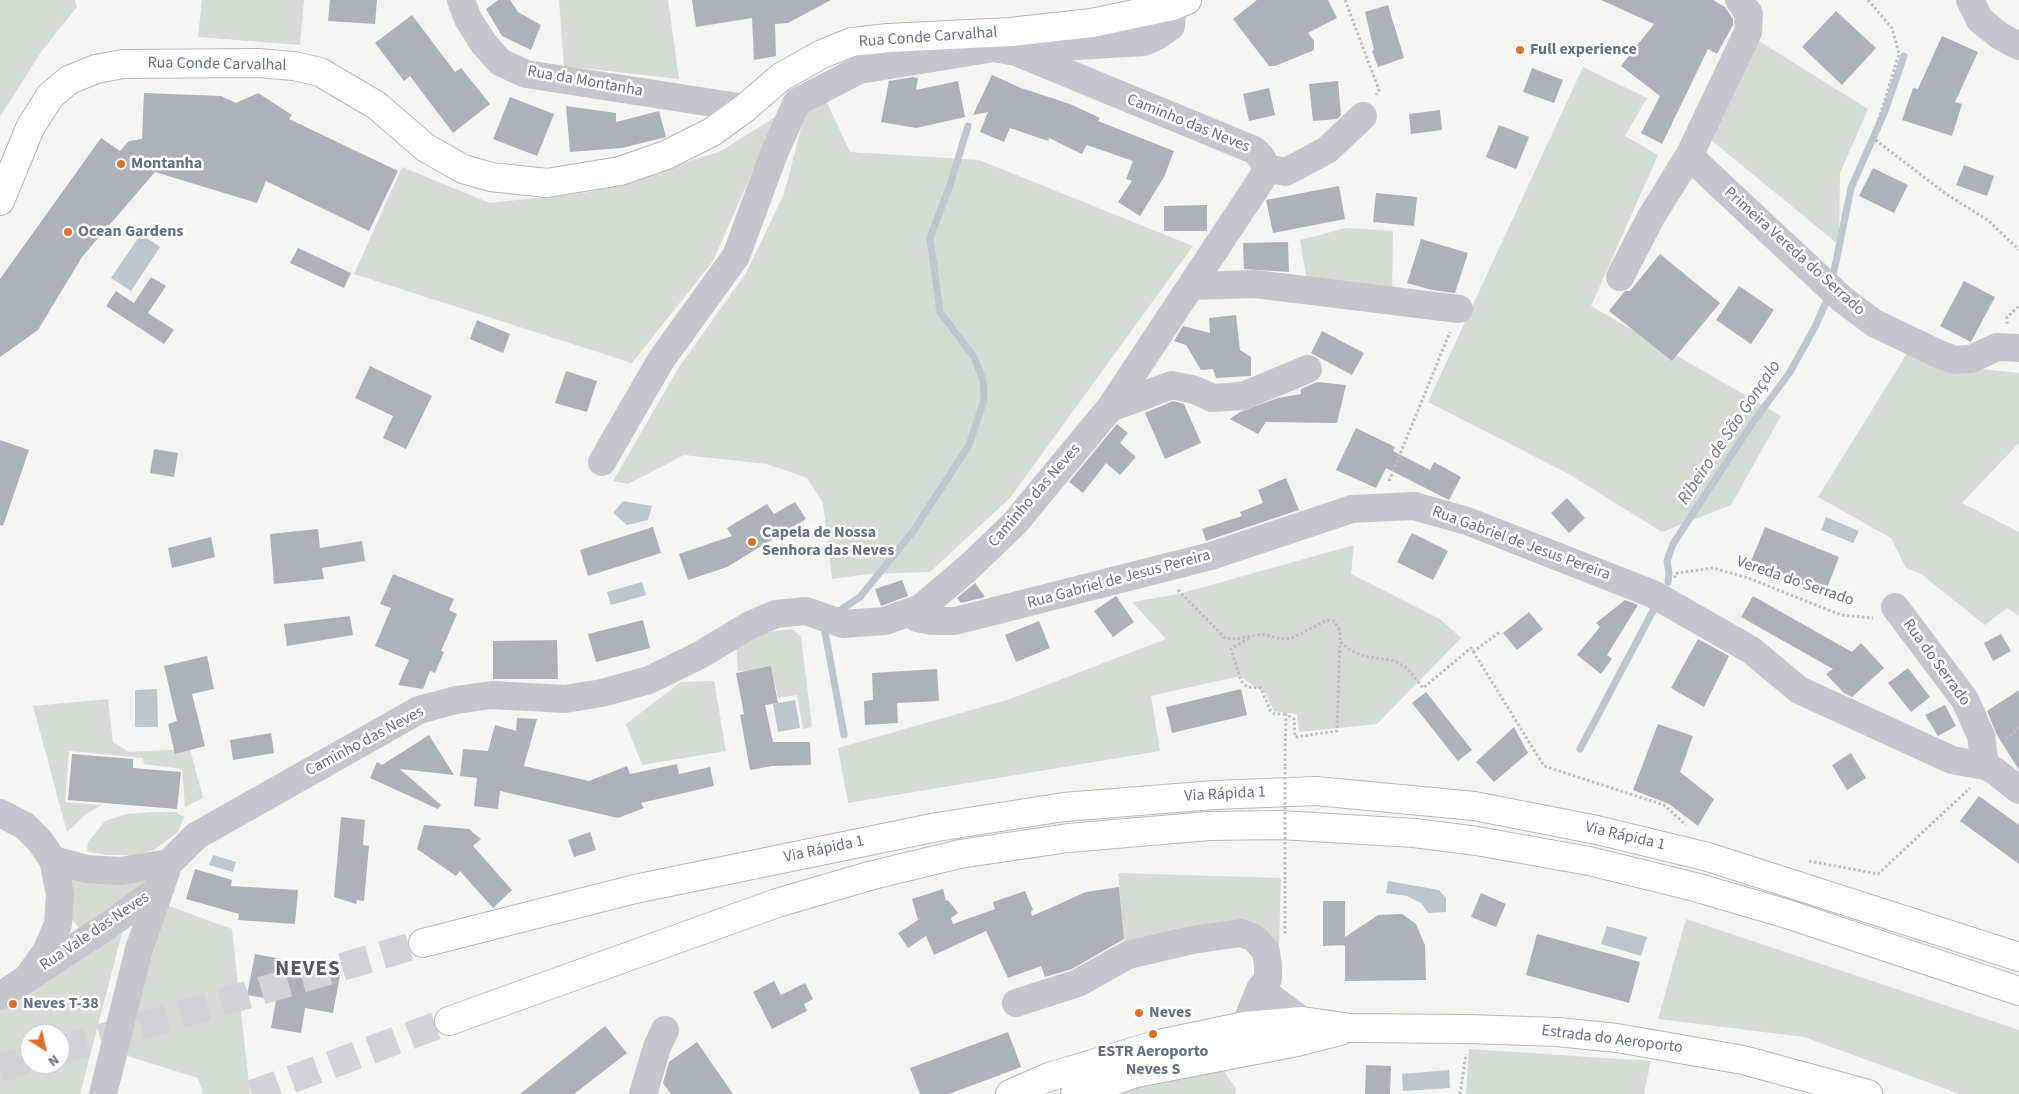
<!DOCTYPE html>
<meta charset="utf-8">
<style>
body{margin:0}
#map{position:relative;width:2019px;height:1094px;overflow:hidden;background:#f5f5f2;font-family:"Source Sans 3",sans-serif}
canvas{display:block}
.north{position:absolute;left:20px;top:1024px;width:50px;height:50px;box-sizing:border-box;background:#fff;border:1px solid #c1c6cd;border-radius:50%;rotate:144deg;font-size:14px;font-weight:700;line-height:20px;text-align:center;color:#657082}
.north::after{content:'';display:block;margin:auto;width:18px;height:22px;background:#dd712a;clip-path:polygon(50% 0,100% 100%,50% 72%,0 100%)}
</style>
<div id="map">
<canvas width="2019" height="1094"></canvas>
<div class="north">N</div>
</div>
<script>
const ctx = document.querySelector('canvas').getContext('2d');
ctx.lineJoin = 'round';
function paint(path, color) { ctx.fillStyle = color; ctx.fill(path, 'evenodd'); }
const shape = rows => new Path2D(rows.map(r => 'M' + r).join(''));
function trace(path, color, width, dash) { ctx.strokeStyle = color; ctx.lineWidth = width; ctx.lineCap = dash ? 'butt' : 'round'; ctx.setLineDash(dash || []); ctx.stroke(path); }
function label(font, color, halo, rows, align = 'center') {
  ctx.font = font + ' "Source Sans 3",sans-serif'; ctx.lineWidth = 5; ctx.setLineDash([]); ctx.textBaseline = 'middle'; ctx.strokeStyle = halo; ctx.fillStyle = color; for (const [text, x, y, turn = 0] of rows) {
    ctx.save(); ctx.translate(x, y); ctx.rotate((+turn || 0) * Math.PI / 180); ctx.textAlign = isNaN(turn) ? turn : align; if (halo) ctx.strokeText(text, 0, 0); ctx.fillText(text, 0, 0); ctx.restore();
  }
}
paint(shape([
 [0,0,75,0,77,7,41,52,0,117],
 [202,0,304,0,300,45,198,37],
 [559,0,668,0,679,79,564,66],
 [1754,38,1868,109,1840,173,1839,245,1705,135],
 [1583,67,1647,98,1625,136,1658,155,1591,306,1781,416,1731,505,1662,532,1567,473,1428,402],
 [826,100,850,152,979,160,1193,246,1010,498,930,572,869,574,832,579,823,503,807,478,767,464,684,455,628,484,613,481,679,367,746,273,784,194,805,113],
 [777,116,713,261,632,363,354,274,402,167,490,203,589,192,719,152],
 [1346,228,1393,231,1392,291,1307,280,1300,240],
 [1911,347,1952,366,2019,373,2019,443,1962,503,2019,532,2019,616,2007,608,1985,625,1921,574,1906,568,1891,538,1818,497],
 [1354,545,1351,574,1440,619,1461,638,1377,724,1299,732,1297,714,1274,711,1266,694,1240,676,1151,696,1160,751,848,803,838,748,1010,699,1166,639,1132,602,1179,594],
 [792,629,801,637,812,727,803,729,797,695,778,698,772,670,738,671,736,643,749,634],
 [714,681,726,751,642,765,626,724,681,682],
 [108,699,113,742,129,752,190,749,203,798,185,807,182,769,144,764,143,758,69,751,65,802,102,805,86,814,67,832,33,706],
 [153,812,175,812,184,817,178,832,154,850,137,855,105,855,87,851,88,842,105,821,127,814],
 [1118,873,1281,878,1279,945,1273,945,1264,929,1252,922,1126,943,1124,939],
 [69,876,144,879,144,884,83,928,79,928,70,917],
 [166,905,232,929,250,1094,203,1094,198,1078,121,1054],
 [1686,919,2019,1030,2019,1094,1960,1094,1804,1037,1658,1019],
 [122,933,80,1094,0,1094,0,1008],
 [30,1034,60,1034,60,1064,30,1064],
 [1469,1049,1651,1061,1644,1094,1466,1094],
 [1222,1062,1227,1076,1236,1088,1235,1094,1115,1094]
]), '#d5dcd3');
paint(shape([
 [141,234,160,247,131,291,111,278],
 [623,501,652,506,648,520,627,525,613,513],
 [1826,517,1859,531,1853,543,1821,530],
 [642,582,646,595,611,605,607,592],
 [157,689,158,727,135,727,135,690],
 [795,700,800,728,778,732,773,704],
 [213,855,236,862,233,872,209,865],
 [1388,881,1439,890,1446,898,1446,912,1428,913,1421,903,1407,896,1386,893],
 [1607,926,1647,937,1641,956,1601,944],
 [1449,1070,1450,1088,1403,1091,1402,1074]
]), '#bec6cd');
trace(shape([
 [1833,276,1851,188,1885,111,1904,56],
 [1668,582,1669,573,1667,561,1673,544,1751,425,1790,372,1815,327,1826,302],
 [839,611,860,597,914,530,969,445,984,400,983,380,974,357,940,312,930,238,950,185,968,126],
 [825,632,844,735],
 [1580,749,1655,607]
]), '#bec6cd', 7);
paint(shape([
 [330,0,377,0,375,24,328,21],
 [498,0,510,0,518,12,541,25,531,50,502,36,486,9],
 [692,0,831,0,788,23,775,24,776,56,754,60,752,18,696,27],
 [1257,0,1328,0,1337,18,1308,33,1314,41,1314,50,1275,66,1269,66,1233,19],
 [1601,0,1713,0,1725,7,1733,19,1733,25,1717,54,1708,49,1662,144,1641,133,1660,96,1621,66,1654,24],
 [1388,5,1404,58,1378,67,1372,51,1374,50,1365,12],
 [1836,11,1876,48,1842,85,1802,47],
 [412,15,455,72,461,68,490,104,453,133,410,76,404,81,375,43],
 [1942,36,1978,52,1955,102,1962,104,1952,136,1902,120,1913,88,1918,89],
 [1532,68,1563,80,1554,103,1523,92],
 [992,75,1021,88,1070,104,1100,118,1098,121,1174,151,1164,177,1140,216,1118,202,1132,181,1126,179,1133,161,1087,145,1082,154,1049,138,1048,141,1010,128,1004,142,980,132,988,112,973,115],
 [913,77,918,78,916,90,958,81,965,117,916,128,881,122,889,81],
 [1338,81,1341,115,1337,119,1313,121,1309,84],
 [1269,88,1275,115,1249,121,1243,94],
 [144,93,221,96,236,103,258,93,292,115,289,119,398,171,369,231,266,181,257,203,155,172,82,257,38,330,0,357,0,279,101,138,120,151,129,141,142,139],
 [510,97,554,114,537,156,493,139],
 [566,106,616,113,616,122,659,111,666,137,622,148,570,152],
 [1440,110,1442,130,1411,134,1409,114],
 [1499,125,1529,137,1516,169,1486,157],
 [1964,165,1994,176,1987,196,1956,185],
 [1873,168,1908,185,1894,213,1859,196],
 [1339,186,1345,219,1273,233,1266,200],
 [1376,193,1417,197,1414,226,1373,222],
 [1207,205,1207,231,1164,231,1164,206],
 [1421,239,1468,253,1455,293,1432,290,1407,283],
 [1288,242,1289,272,1244,269,1243,243],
 [298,248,351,273,344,288,290,263],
 [1660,254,1720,303,1672,361,1609,311,1625,291,1630,291],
 [151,277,166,286,148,313,174,330,164,344,106,306,116,291,134,303],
 [1964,281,1995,297,1971,342,1940,326],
 [1739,286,1774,310,1751,344,1716,320],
 [1236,315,1240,350,1251,357,1251,376,1216,378,1213,369,1201,370,1186,345,1174,341,1183,326,1210,333,1209,318],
 [477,320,510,334,503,353,470,339],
 [1322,331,1364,353,1352,375,1311,353],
 [370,366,432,396,406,449,383,438,393,416,355,398],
 [566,371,597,381,587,412,555,403],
 [1317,382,1346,385,1337,423,1266,422,1258,434,1230,419,1240,412,1278,398,1301,394,1301,389],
 [1173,401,1184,404,1201,443,1165,459,1145,413],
 [1117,424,1128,433,1120,443,1136,457,1120,475,1106,463,1083,493,1069,482],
 [1356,428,1395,447,1393,451,1430,470,1434,462,1461,477,1449,500,1386,468,1376,488,1336,470],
 [0,440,29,450,3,526,0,525],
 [154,449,178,453,174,477,150,473],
 [1286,478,1299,510,1206,541,1202,529,1242,516,1240,512,1263,503,1258,490],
 [1567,498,1585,518,1569,533,1551,513],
 [795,502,806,519,727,567,688,580,679,554,732,536,727,528,767,504,774,514],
 [653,527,661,553,588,576,580,550],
 [1765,527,1839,557,1824,596,1749,566],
 [318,529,320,548,362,541,365,561,322,568,324,579,274,584,270,534],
 [1412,533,1448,551,1433,580,1397,562],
 [211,537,215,557,172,568,168,548],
 [393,574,454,599,449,610,457,614,441,651,444,652,435,673,430,671,423,689,398,685,409,660,375,646,391,608,380,604],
 [902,580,908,596,881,606,875,589],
 [975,583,985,597,961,603,957,598],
 [1116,596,1134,622,1113,637,1094,611],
 [1753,596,1852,652,1861,643,1884,668,1852,697,1844,693,1826,674,1833,669,1741,617],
 [1625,600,1638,605,1607,655,1612,659,1601,674,1577,655,1600,627,1596,623],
 [1529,612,1543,629,1517,650,1503,633],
 [350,616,353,635,287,646,284,624],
 [643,620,650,648,596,662,588,634],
 [1039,621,1050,648,1016,662,1005,635],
 [2001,634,2011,651,1993,661,1984,643],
 [1698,639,1729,656,1704,707,1671,688],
 [557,640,558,679,493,679,493,641],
 [207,656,214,689,192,694,205,746,175,754,168,724,177,721,164,666],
 [771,666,778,703,765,705,773,742,810,742,811,765,772,766,750,770,740,715,744,714,736,673],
 [1908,668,1930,697,1911,712,1888,683],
 [937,669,939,701,897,703,898,723,865,725,864,701,873,700,872,673],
 [1241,689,1247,715,1172,733,1166,707],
 [2019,690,2019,770,1997,735,1987,711],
 [1426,692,1472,750,1458,761,1412,703],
 [1945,705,1956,726,1938,736,1925,715],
 [517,718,537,719,524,766,589,781,627,766,630,774,677,764,679,774,710,767,714,786,641,803,644,808,618,818,500,791,498,809,474,806,477,778,460,776,463,749,488,751,495,725,516,731],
 [1658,724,1693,736,1680,772,1714,799,1698,826,1669,804,1633,790],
 [1514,727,1528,753,1494,782,1476,762],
 [271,733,274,753,233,760,230,740],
 [429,735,454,775,400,769,441,805,438,809,370,778,377,762,382,765],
 [1851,753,1866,778,1847,790,1832,765],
 [72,754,133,759,133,768,181,772,177,809,68,800],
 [1979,796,2019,825,2019,864,1960,821],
 [341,817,365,820,363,845,369,846,364,901,357,900,356,904,334,897],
 [424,825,469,829,481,839,473,846,512,890,493,908,460,871,456,876,417,849],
 [590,832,596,850,574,857,568,840],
 [195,869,232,880,231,886,298,890,295,924,238,920,239,914,186,899],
 [1119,887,1124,939,1072,969,1045,977,1041,966,1008,978,986,931,934,955,926,936,908,948,898,933,918,920,912,899,943,889,946,901,948,900,958,913,951,918,953,924,995,909,993,902,1025,891,1033,910,1031,911,1032,916,1086,892],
 [1481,893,1506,904,1496,927,1471,917],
 [1323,901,1345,901,1345,945,1323,946],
 [1402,914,1416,924,1425,945,1426,980,1345,981,1345,937,1378,915],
 [1537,934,1640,962,1629,1003,1526,975],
 [255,954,341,970,333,1013,305,1008,301,1033,271,1028,276,1000,247,995],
 [774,981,781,995,805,983,813,999,804,1004,807,1011,772,1029,753,992],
 [605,1026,627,1053,574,1094,520,1094],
 [1008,1032,1021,1067,949,1094,920,1094,910,1068],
 [697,1042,733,1094,671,1094,663,1083,669,1062],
 [1366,1065,1391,1066,1390,1094,1365,1094]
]), '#acb2b8');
trace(shape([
 [60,1050,423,943],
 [0,1068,30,1059],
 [252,1094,449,1021]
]), '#d1d4d6', 28, [28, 14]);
const major = shape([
 [0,201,30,128,50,96,69,80,96,69,123,64,258,63,294,66,320,72,376,105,426,148,463,169,491,177,547,183,620,171,666,155,712,132,745,108,781,77,822,54,852,42,888,38,1010,32,1092,23,1172,6,1187,0],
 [1010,1094,1049,1077,1159,1044,1245,1026,1302,1021,1351,1028,1468,1029,1557,1032,1617,1038,1743,1060,1868,1094],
 [1075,1094,1136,1073,1297,1042,1340,1031]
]);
const highway = shape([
 [423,943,635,889,937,827,1064,807,1214,795,1316,791,1474,806,1597,830,1708,857,2019,957],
 [449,1021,777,903,873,875,960,854,1068,838,1209,826,1280,825,1414,833,1477,841,1589,861,1695,887,1784,913,2019,991]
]);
trace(major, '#b4b7bc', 30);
trace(highway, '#b6b8bc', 30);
trace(shape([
 [1345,0,1379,90,1376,95],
 [1868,0,1892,28,1899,54,1873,138,1946,194,1989,221,2019,250],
 [2007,324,2007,317,2019,306],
 [1389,481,1450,332],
 [1675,578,1675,574,1678,573,1713,568,1748,578,1841,615,1873,618],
 [1178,590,1225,638,1236,639,1262,634,1281,639,1292,638,1327,620,1334,621,1340,631,1340,642,1350,650,1364,656,1395,661,1408,669,1423,688,1471,648,1544,766,1664,805,1686,825],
 [1249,638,1231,649,1241,681,1247,687,1261,688,1270,710,1275,714,1286,714],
 [1473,652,1501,631],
 [2006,739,2019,728],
 [1285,766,1286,714,1294,719,1295,737,1337,731,1340,642],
 [1809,861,1878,874,1970,788],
 [1285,881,1285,935],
 [1460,1094,1466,1054]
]), '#bdbec1', 3, [2.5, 2.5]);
trace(shape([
 [461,0,468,19,484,44,500,62,526,74,745,108],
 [1970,0,1980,20,2000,36,2019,46],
 [1016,52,1043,48,1144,42,1157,36,1171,26,1172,6],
 [1689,156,1842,299,1874,323,1941,355,1955,360,1971,359,1997,347,2019,348],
 [1266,168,1286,172,1327,150,1363,116],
 [1620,277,1651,217,1689,156,1748,32,1749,14,1739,0],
 [1193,286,1255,284,1459,309],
 [1110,408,1172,385,1195,390,1212,398,1243,396,1308,369],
 [1895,607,1965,700,1981,736,1985,766,1995,771,2019,790],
 [908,613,917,618,932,621,955,621,1211,556,1352,509,1414,506,1467,521,1653,594,1751,650,1799,690,1952,760,1985,766],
 [0,813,25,826,40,841,53,860,60,894,58,924,46,952,28,977],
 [53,860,87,869,120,871,169,863],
 [1260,989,1302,1021],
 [0,996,109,925,161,887],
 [1016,1003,1078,983,1128,955,1192,940,1241,933,1254,938,1266,951,1268,966,1268,979,1260,989,1245,1026],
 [103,1094,139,949,169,863,196,836,419,710,456,700,492,695,565,699,602,693,649,680,700,655,750,625,776,614,806,611,843,624,885,621,921,608,969,567,1014,524,1110,408,1263,177,1266,168,1262,158,1254,150,1016,52,994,48,859,70,797,102,775,151,736,256,661,360,602,462],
 [643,1094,657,1047,665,1030]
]), '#c3c6ca', 28);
trace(major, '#fff', 28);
trace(highway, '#fff', 28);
trace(shape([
 [1285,767,1285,881]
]), '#bdbec1', 3, [2.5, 2.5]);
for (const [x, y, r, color] of [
 [1520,50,5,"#dd712a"],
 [121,164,5,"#dd712a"],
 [68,232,5,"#dd712a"],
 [752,542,5,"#dd712a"],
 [13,1004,5,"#dd712a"],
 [1139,1013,5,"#dd712a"],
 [1153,1034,5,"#dd712a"]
]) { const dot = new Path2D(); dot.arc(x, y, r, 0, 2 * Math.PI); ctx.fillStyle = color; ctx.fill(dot); trace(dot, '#fff', 2); }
label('16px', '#657082', '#fff', [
 ["Rua Conde Carvalhal",928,38,-4],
 ["Rua Conde Carvalhal",217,65,1],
 ["Rua da Montanha",585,82,10],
 ["Caminho das Neves",1188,124,22],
 ["Primeira Vereda do Serrado",1794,252,42],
 ["Caminho das Neves",1035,496,-49],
 ["Rua Gabriel de Jesus Pereira",1521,544,20],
 ["Rua Gabriel de Jesus Pereira",1119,580,-15],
 ["Vereda do Serrado",1795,582,19],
 ["Rua do Serrado",1936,663,54],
 ["Caminho das Neves",365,742,-28],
 ["Via Rápida 1",1225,795,-3],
 ["Via Rápida 1",1625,837,13],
 ["Via Rápida 1",824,850,-12],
 ["Rua Vale das Neves",95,932,-34],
 ["Estrada do Aeroporto",1612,1040,7]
]);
label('bold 16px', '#657082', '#fff', [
 ["Full experience",1530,50],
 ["Montanha",131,164],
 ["Ocean Gardens",78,232],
 ["Capela de Nossa",762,533],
 ["Senhora das Neves",762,551],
 ["Neves T-38",23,1004],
 ["Neves",1149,1013],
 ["ESTR Aeroporto",1153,1052,"center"],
 ["Neves S",1153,1070,"center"]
], 'left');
label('italic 18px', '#667885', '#fff', [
 ["Ribeiro de São Gonçalo",1730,433,-56]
]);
ctx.letterSpacing = '1px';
label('bold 21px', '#535b67', '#fff', [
 ["NEVES",308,970]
]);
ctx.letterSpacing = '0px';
</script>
